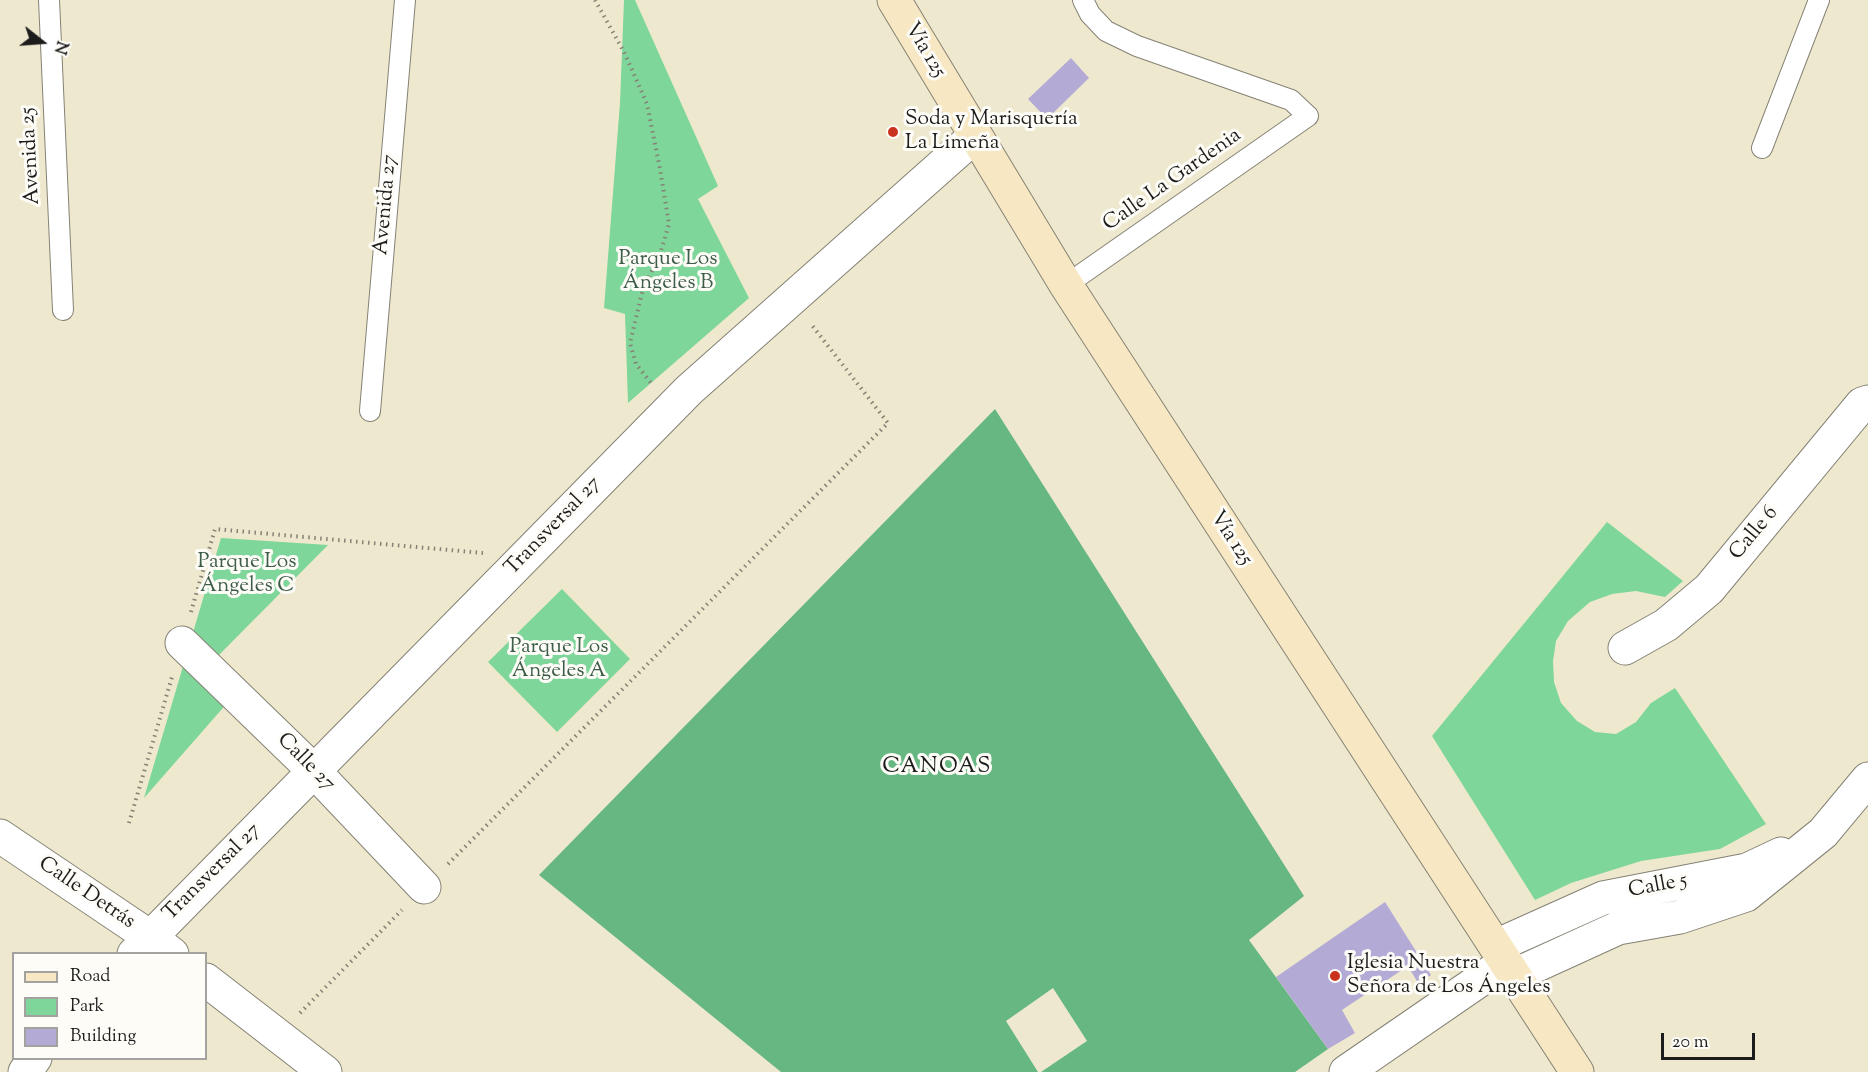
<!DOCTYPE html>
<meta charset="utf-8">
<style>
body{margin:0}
#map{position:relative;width:1868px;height:1072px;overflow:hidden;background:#eee9ce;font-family:"Sorts Mill Goudy",serif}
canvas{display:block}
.legend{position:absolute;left:12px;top:952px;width:195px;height:108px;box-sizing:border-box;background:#fdfcf7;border:2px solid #a3a29f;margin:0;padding:8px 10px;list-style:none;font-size:18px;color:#1c1c1c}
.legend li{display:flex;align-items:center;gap:12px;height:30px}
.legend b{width:30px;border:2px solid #a3a29f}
.north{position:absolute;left:12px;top:12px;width:60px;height:60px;-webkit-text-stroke:4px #fdfcf7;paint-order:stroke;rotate:107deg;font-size:16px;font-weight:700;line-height:24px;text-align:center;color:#1c1c1c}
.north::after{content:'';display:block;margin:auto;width:21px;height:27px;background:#1c1c1c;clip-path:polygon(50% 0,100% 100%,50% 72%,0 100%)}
.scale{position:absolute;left:1661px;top:1033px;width:94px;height:27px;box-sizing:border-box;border:3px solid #1c1c1c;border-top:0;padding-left:8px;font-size:18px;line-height:21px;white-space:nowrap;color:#1c1c1c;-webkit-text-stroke:4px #fdfcf7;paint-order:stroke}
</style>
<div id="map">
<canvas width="1868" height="1072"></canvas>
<ul class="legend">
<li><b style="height:8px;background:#f7e8c3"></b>Road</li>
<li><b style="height:16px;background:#7ed69a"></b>Park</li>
<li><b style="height:16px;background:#b4aad6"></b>Building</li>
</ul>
<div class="north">N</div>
<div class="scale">20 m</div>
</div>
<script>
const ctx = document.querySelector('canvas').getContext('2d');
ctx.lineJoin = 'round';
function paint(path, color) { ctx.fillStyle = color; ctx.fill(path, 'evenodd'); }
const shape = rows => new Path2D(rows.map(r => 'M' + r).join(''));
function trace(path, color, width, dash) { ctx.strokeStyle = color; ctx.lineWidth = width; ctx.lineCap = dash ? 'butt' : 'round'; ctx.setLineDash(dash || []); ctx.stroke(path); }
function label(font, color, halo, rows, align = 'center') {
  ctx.font = font + ' "Sorts Mill Goudy",serif'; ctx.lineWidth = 6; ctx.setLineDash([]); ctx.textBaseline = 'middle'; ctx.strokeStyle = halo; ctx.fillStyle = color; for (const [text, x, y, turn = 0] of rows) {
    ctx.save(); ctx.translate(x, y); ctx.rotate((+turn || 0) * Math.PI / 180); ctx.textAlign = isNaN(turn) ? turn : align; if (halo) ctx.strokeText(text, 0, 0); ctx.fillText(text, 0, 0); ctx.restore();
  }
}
paint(shape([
 [624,0,635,0,718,186,698,199,749,298,628,403,625,314,604,308,620,103],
 [1607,522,1683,581,1665,597,1636,591,1612,594,1590,602,1568,621,1556,641,1553,661,1554,682,1561,703,1577,721,1595,732,1616,734,1636,722,1651,703,1675,688,1766,824,1720,849,1641,861,1571,883,1535,900,1432,736],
 [221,538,328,545,215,659,243,685,144,798],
 [562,589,630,659,557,732,488,662]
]), '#7ed69a');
paint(shape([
 [995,409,1304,896,1249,940,1328,1049,1295,1072,1041,1072,1087,1041,1053,988,1006,1021,1038,1072,781,1072,539,875]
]), '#66b782');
paint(shape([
 [1071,58,1089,78,1047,119,1028,99],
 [1385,902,1431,975,1418,983,1408,966,1342,1010,1355,1033,1328,1049,1276,977]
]), '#b4aad6');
const service = shape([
 [49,0,63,310],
 [1762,148,1819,0],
 [1066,285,1308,116,1291,100,1137,46,1106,31,1090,14,1083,0],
 [370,411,405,0]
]);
const minor = shape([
 [182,643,314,771,424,887],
 [1625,648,1666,625,1709,589,1862,404,1868,402],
 [0,836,150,937,172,954],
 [1496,946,1603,898,1747,870,1781,854],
 [134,954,689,390,975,136],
 [1515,975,1618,928,1680,917,1746,895,1823,833,1868,779],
 [206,980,325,1072],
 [25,1072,35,1058],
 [1346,1072,1506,962]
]);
const secondary = shape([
 [894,0,1066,285,1577,1072]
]);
trace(service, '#858275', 22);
trace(minor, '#858275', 35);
trace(secondary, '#858275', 35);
trace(shape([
 [595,0,624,52,647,104,660,169,669,224,660,254,643,289,630,343,636,364,651,383],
 [191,612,215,529,483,553],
 [129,823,172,677],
 [448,864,888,423,811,324],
 [300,1013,402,910]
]), '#858275', 4, [1.5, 4.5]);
trace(service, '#fff', 20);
trace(minor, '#fff', 33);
trace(secondary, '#f7e8c3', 33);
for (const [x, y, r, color] of [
 [893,132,6,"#c8321e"],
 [1335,976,6,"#c8321e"]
]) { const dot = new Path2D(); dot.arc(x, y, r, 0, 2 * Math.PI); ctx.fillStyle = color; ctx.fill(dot); trace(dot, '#fdfcf7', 2); }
label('21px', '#1c1c1c', '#fdfcf7', [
 ["Vía 125",924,51,59],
 ["Avenida 25",32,156,-93],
 ["Calle La Gardenia",1173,181,-35],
 ["Avenida 27",387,205,-85],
 ["Transversal 27",554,527,-46],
 ["Calle 6",1755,534,-50],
 ["Vía 125",1230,539,57],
 ["Calle 27",305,763,45],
 ["Transversal 27",213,873,-45],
 ["Calle 5",1658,887,-11],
 ["Calle Detrás",86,894,34]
]);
label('21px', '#1c1c1c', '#fdfcf7', [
 ["Soda y Marisquería",905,120],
 ["La Limeña",905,144],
 ["Iglesia Nuestra",1347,964],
 ["Señora de Los Ángeles",1347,988]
], 'left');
label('21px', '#3e5d48', '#fdfcf7', [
 ["Parque Los",668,260],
 ["Ángeles B",668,284],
 ["Parque Los",247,563],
 ["Ángeles C",247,587],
 ["Parque Los",559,648],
 ["Ángeles A",559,672]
]);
ctx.letterSpacing = '1.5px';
label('22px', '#1c1c1c', '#fdfcf7', [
 ["CANOAS",937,768]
]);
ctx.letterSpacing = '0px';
</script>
